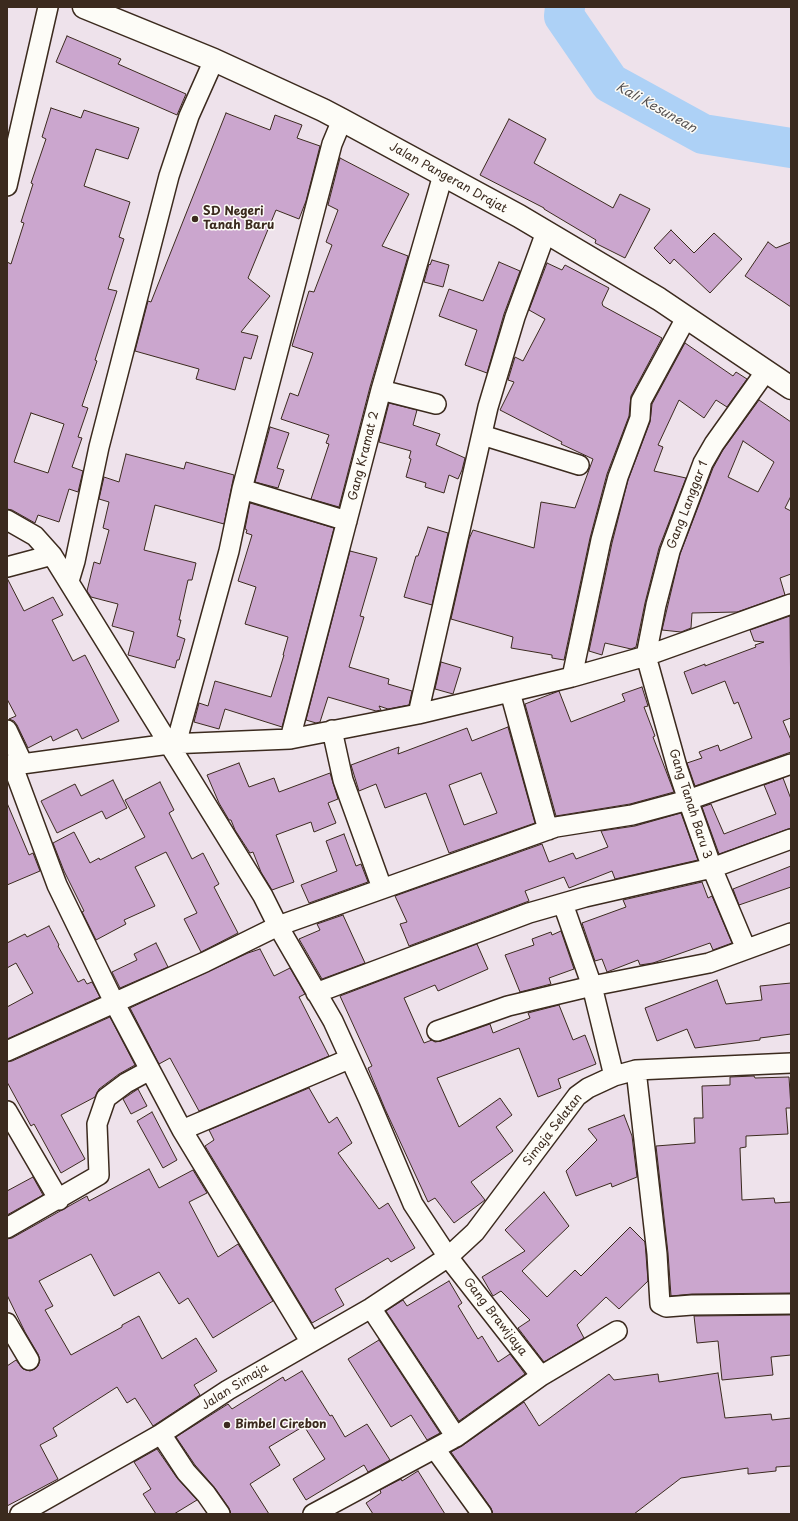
<!DOCTYPE html>
<style>
body{margin:0}
#map{position:relative;width:798px;height:1521px;overflow:hidden;background:#eee2eb;font-family:"Playpen Sans",sans-serif}
canvas{display:block}
.frame{position:absolute;inset:0;border:8px solid #3b2a1e;pointer-events:none}
</style>
<div id="map">
<canvas width="798" height="1521"></canvas>
<div class="frame"></div>
</div>
<script>
const ctx = document.querySelector('canvas').getContext('2d');
ctx.lineJoin = 'round';
const shape = rows => new Path2D(rows.map(r => 'M' + r).join(''));
function trace(path, color, width, dash) { ctx.strokeStyle = color; ctx.lineWidth = width; ctx.lineCap = dash ? 'butt' : 'round'; ctx.setLineDash(dash || []); ctx.stroke(path); }
function paint(path, color) { ctx.fillStyle = color; ctx.fill(path, 'evenodd'); }
function label(font, color, halo, rows, align = 'center') {
  ctx.font = font + ' "Playpen Sans",sans-serif'; ctx.lineWidth = 3; ctx.setLineDash([]); ctx.textBaseline = 'middle'; ctx.strokeStyle = halo; ctx.fillStyle = color; for (const [text, x, y, turn = 0] of rows) {
    ctx.save(); ctx.translate(x, y); ctx.rotate((+turn || 0) * Math.PI / 180); ctx.textAlign = isNaN(turn) ? turn : align; if (halo) ctx.strokeText(text, 0, 0); ctx.fillText(text, 0, 0); ctx.restore();
  }
}
trace(shape([
 [565,7,564,16,610,83,703,134,791,148]
]), '#add1f6', 40);
const building = shape([
 [67,36,121,59,118,64,186,94,177,115,56,62,67,36],
 [51,108,81,118,84,110,139,128,128,159,96,149,84,186,130,202,119,237,124,239,108,289,117,291,95,360,97,361,82,406,88,408,78,437,82,438,72,467,83,471,78,492,69,489,59,522,38,515,35,523,12,510,7,509,7,262,11,264,24,223,21,222,33,184,31,183,46,139,42,137,51,108],
 [31,413,64,424,48,473,14,462,31,413],
 [226,113,270,130,275,115,302,125,297,138,320,146,306,201,299,219,276,210,248,278,270,296,241,332,258,336,251,359,244,357,235,390,196,379,199,369,135,351,148,301,151,302,226,113],
 [509,119,546,139,534,163,613,208,620,194,650,209,625,258,595,243,596,240,544,209,544,208,480,175,509,119],
 [340,158,409,194,382,246,408,256,370,387,339,507,311,499,329,444,326,443,329,435,281,419,290,393,298,396,313,353,292,346,309,291,314,292,332,245,326,242,338,210,328,205,340,158],
 [671,230,694,253,714,233,742,259,710,293,674,259,670,264,654,248,671,230],
 [768,242,776,248,791,242,791,307,745,276,768,242],
 [432,260,449,265,443,287,424,282,429,264,430,265,432,260],
 [499,262,520,271,504,314,487,373,465,365,477,330,439,316,449,289,483,301,499,262],
 [547,263,562,270,565,265,609,288,602,303,603,306,662,338,631,396,629,416,607,474,590,538,564,660,552,658,552,655,511,648,513,637,451,619,469,539,473,530,534,548,541,502,575,508,593,459,561,444,562,442,500,410,514,382,508,380,515,357,523,361,545,319,529,310,547,263],
 [685,343,733,376,736,372,747,379,727,407,716,400,704,418,679,400,658,445,663,447,654,471,686,478,659,548,645,603,636,647,631,649,605,643,602,655,589,651,612,543,628,480,650,422,652,404,685,343],
 [759,400,791,422,791,496,785,508,791,511,791,574,780,578,785,595,737,612,692,613,691,628,681,632,662,630,680,554,713,468,723,450,759,400],
 [743,441,774,462,758,492,728,477,743,441],
 [389,403,417,410,413,425,440,434,436,445,465,458,462,470,458,479,449,475,444,493,425,487,426,483,406,477,411,459,409,458,411,451,379,442,389,403],
 [270,427,289,433,277,468,284,470,278,488,255,482,270,427],
 [126,454,184,469,186,462,234,475,224,524,155,505,144,550,196,563,192,580,188,580,179,620,181,620,177,636,185,639,179,660,177,660,175,668,128,655,134,632,112,626,118,604,91,597,87,591,94,562,100,564,109,530,103,528,109,502,99,499,104,477,119,482,126,454],
 [250,503,334,528,282,727,225,709,219,729,194,722,199,703,208,706,215,681,271,697,284,655,283,655,288,637,245,624,256,587,238,581,252,535,246,533,247,530,245,529,250,503],
 [428,527,448,533,432,605,404,597,416,556,418,556,428,527],
 [350,551,377,558,360,616,364,617,349,667,389,679,388,684,412,691,409,705,388,709,379,706,381,710,376,711,328,697,320,722,316,723,306,720,350,551],
 [7,578,24,611,53,597,63,615,52,620,73,661,85,655,119,721,82,739,77,729,53,741,51,736,28,748,17,725,14,721,9,719,16,716,7,699,7,578],
 [790,616,791,718,783,721,791,740,791,752,695,786,687,763,702,758,699,752,718,745,720,751,752,738,738,702,734,704,725,681,692,694,684,672,705,664,705,666,756,647,755,645,764,642,754,641,750,630,790,616],
 [441,662,461,668,453,694,435,689,441,662],
 [642,687,648,706,644,707,655,736,653,737,674,792,630,804,556,816,525,704,559,691,571,722,625,701,622,694,642,687],
 [508,727,535,823,449,853,426,793,385,808,376,784,359,791,351,765,399,747,398,754,467,728,472,741,508,727],
 [481,773,497,813,464,825,449,785,481,773],
 [239,763,249,787,274,778,279,792,330,773,338,799,328,803,336,823,314,832,311,822,276,835,294,882,272,890,261,872,253,852,250,853,235,830,231,820,229,820,219,803,207,775,239,763],
 [783,778,791,799,791,828,719,854,702,807,711,804,724,834,776,814,764,785,783,778],
 [113,780,127,808,106,819,102,811,57,833,41,801,75,784,81,796,113,780],
 [160,782,174,810,169,813,192,859,203,853,219,884,214,887,238,933,201,952,184,919,197,913,166,852,135,867,155,906,124,920,126,924,96,940,82,912,84,911,64,871,53,843,74,832,90,863,99,858,100,860,145,837,125,800,160,782],
 [7,803,29,855,33,853,40,871,7,885,7,803],
 [681,813,698,860,615,879,612,871,569,888,564,877,525,891,529,901,409,946,400,924,407,922,395,896,542,844,549,862,573,853,576,859,608,847,601,831,635,826,681,813],
 [344,834,356,866,361,864,368,882,309,903,301,885,337,871,326,841,344,834],
 [791,866,791,887,739,905,733,889,791,866],
 [702,882,708,898,712,896,732,943,713,950,710,943,653,963,640,965,638,960,607,972,602,959,595,961,582,923,626,907,623,900,702,882],
 [343,915,365,963,322,979,299,939,320,930,317,924,343,915],
 [49,926,59,945,58,946,78,982,84,979,87,984,92,982,100,997,7,1039,7,1007,33,993,16,963,7,968,7,943,25,934,27,937,49,926],
 [561,931,574,969,549,978,551,984,520,992,505,955,534,945,532,939,551,932,552,935,561,931],
 [156,943,168,967,120,988,112,972,137,960,134,954,156,943],
 [477,944,488,969,438,991,435,985,404,998,424,1043,432,1040,435,1042,441,1041,490,1024,493,1033,530,1018,528,1013,559,1005,573,1040,585,1035,596,1064,558,1079,561,1088,538,1097,519,1048,437,1078,459,1127,500,1098,512,1115,496,1127,513,1151,471,1182,485,1200,454,1223,435,1198,428,1202,385,1109,368,1068,372,1066,340,996,477,944],
 [260,949,274,976,290,968,305,994,299,997,329,1056,199,1111,170,1058,159,1064,130,1008,248,953,260,949],
 [717,980,726,1004,762,1000,760,986,791,983,791,1034,760,1038,760,1040,695,1048,687,1029,657,1041,645,1008,717,980],
 [110,1017,135,1065,119,1074,99,1089,95,1097,61,1115,85,1159,61,1173,34,1124,31,1126,7,1082,7,1062,12,1061,110,1017],
 [754,1076,755,1078,789,1077,791,1108,786,1108,788,1134,746,1136,746,1147,740,1148,742,1200,774,1198,775,1203,791,1202,791,1293,692,1294,671,1296,668,1253,656,1146,695,1143,694,1118,703,1118,702,1086,730,1085,730,1077,754,1076],
 [309,1088,329,1123,337,1117,352,1143,338,1153,379,1209,388,1203,415,1248,391,1262,388,1258,335,1289,344,1305,312,1323,205,1146,214,1140,209,1130,309,1088],
 [138,1089,147,1106,131,1114,123,1099,138,1089],
 [152,1112,177,1160,163,1168,137,1121,152,1112],
 [624,1115,632,1136,637,1177,612,1187,611,1183,576,1196,566,1171,597,1140,588,1129,624,1115],
 [149,1169,159,1188,193,1170,207,1193,189,1202,218,1257,238,1244,273,1301,213,1338,188,1298,179,1304,159,1272,114,1296,91,1254,39,1281,53,1306,45,1310,71,1355,122,1327,122,1325,139,1316,162,1359,196,1338,217,1371,194,1385,200,1395,153,1426,135,1398,127,1403,117,1387,53,1428,57,1436,40,1445,58,1479,7,1506,7,1366,16,1360,23,1369,30,1371,35,1369,38,1366,40,1360,38,1354,25,1332,7,1295,7,1239,12,1238,87,1196,89,1201,149,1169],
 [33,1177,43,1195,7,1215,7,1191,33,1177],
 [544,1192,569,1226,522,1271,547,1297,575,1270,581,1276,630,1227,645,1242,648,1281,619,1309,606,1297,577,1325,584,1338,544,1362,518,1328,530,1320,501,1291,493,1296,482,1277,525,1251,505,1230,544,1192],
 [449,1281,462,1303,458,1306,478,1339,482,1336,498,1362,510,1354,525,1374,459,1421,386,1311,403,1300,407,1306,449,1281],
 [791,1315,791,1355,771,1357,773,1375,722,1380,718,1341,697,1343,694,1316,791,1315],
 [379,1340,440,1433,427,1440,411,1415,391,1427,348,1359,379,1340],
 [302,1371,330,1416,332,1415,345,1437,367,1424,390,1460,368,1472,364,1465,306,1500,293,1479,325,1459,304,1426,269,1447,280,1465,250,1484,269,1514,231,1514,229,1508,215,1488,195,1465,176,1437,228,1404,232,1409,283,1377,285,1381,302,1371],
 [718,1373,725,1418,771,1414,772,1420,791,1418,791,1466,776,1467,776,1471,748,1474,748,1468,681,1478,634,1514,493,1514,491,1508,451,1452,462,1446,524,1402,539,1426,609,1374,614,1380,658,1374,659,1382,718,1373],
 [157,1449,177,1478,197,1500,174,1514,156,1514,143,1494,151,1489,134,1462,157,1449],
 [418,1471,445,1514,373,1514,366,1503,381,1493,380,1490,401,1479,402,1481,418,1471]
]);
paint(building, '#cba6ce');
trace(building, '#3b2a1e', 1);
const street = shape([
 [7,186,48,7],
 [381,390,436,404],
 [482,435,579,465],
 [242,489,347,521],
 [7,520,35,536,52,555,263,896,278,926,333,1021,369,1100,413,1204,448,1257,541,1376],
 [7,567,52,555],
 [69,581,75,561,99,447,169,176,189,116,214,60],
 [572,677,601,540,618,477,640,418,641,401,686,318],
 [510,692,548,830],
 [418,714,488,407,515,317,546,232],
 [7,730,23,764],
 [332,730,343,780,382,888],
 [290,739,381,390,443,175],
 [176,744,229,551,242,489,332,144,342,120],
 [12,764,57,885,114,1002,182,1130,310,1341],
 [7,766,169,744,290,739,418,714,572,677,646,656,791,604],
 [563,904,592,986,614,1076],
 [746,949,712,868,688,800,677,767,646,656,656,605,670,551,703,463,714,444,766,371],
 [316,993,529,913,585,897,712,868,791,839],
 [437,1031,508,1006,592,986,709,963,791,933],
 [7,1051,205,962,278,926,556,827,632,815,688,800,791,764],
 [636,1070,657,1254,660,1304,666,1307,692,1305,791,1304],
 [7,1111,59,1200],
 [182,1130,349,1059],
 [7,1228,99,1175,97,1124,106,1098,126,1083,150,1070],
 [371,1308,456,1437],
 [7,1323,29,1360],
 [161,1434,186,1472,206,1494,220,1514],
 [435,1449,482,1514],
 [20,1514,161,1434,228,1390,371,1308,448,1257,475,1232,577,1096,588,1088,614,1076,636,1070,791,1063],
 [313,1514,456,1437,541,1376,617,1331]
]);
const secondary = shape([
 [84,7,214,60,323,110,342,120,519,216,659,299,791,388]
]);
trace(street, '#3b2a1e', 22);
trace(secondary, '#3b2a1e', 25);
trace(street, '#fdfcf7', 19);
trace(secondary, '#fdfcf7', 22);
for (const [x, y, r, color] of [
 [195,219,4,"#3b2a1e"],
 [227,1425,4,"#3b2a1e"]
]) { const dot = new Path2D(); dot.arc(x, y, r, 0, 2 * Math.PI); ctx.fillStyle = color; ctx.fill(dot); trace(dot, '#fdfcf7', 1.5); }
label('12px', '#3b2a1e', '#fdfcf7', [
 ["Jalan Pangeran Drajat",448,178,29],
 ["Gang Kramat 2",364,456,-76],
 ["Gang Langgar 1",688,505,-69],
 ["Gang Tanah Baru 3",690,804,72],
 ["Simaja Selatan",553,1130,-52],
 ["Gang Brawijaya",495,1317,52],
 ["Jalan Simaja",235,1387,-32]
]);
label('bold 12px', '#3b2a1e', '#fdfcf7', [
 ["SD Negeri",203,212],
 ["Tanah Baru",203,226],
 ["Bimbel Cirebon",235,1425]
], 'left');
label('italic 13px', '#585454', '#fdfcf7', [
 ["Kali Kesunean",656,108,29]
]);
</script>
